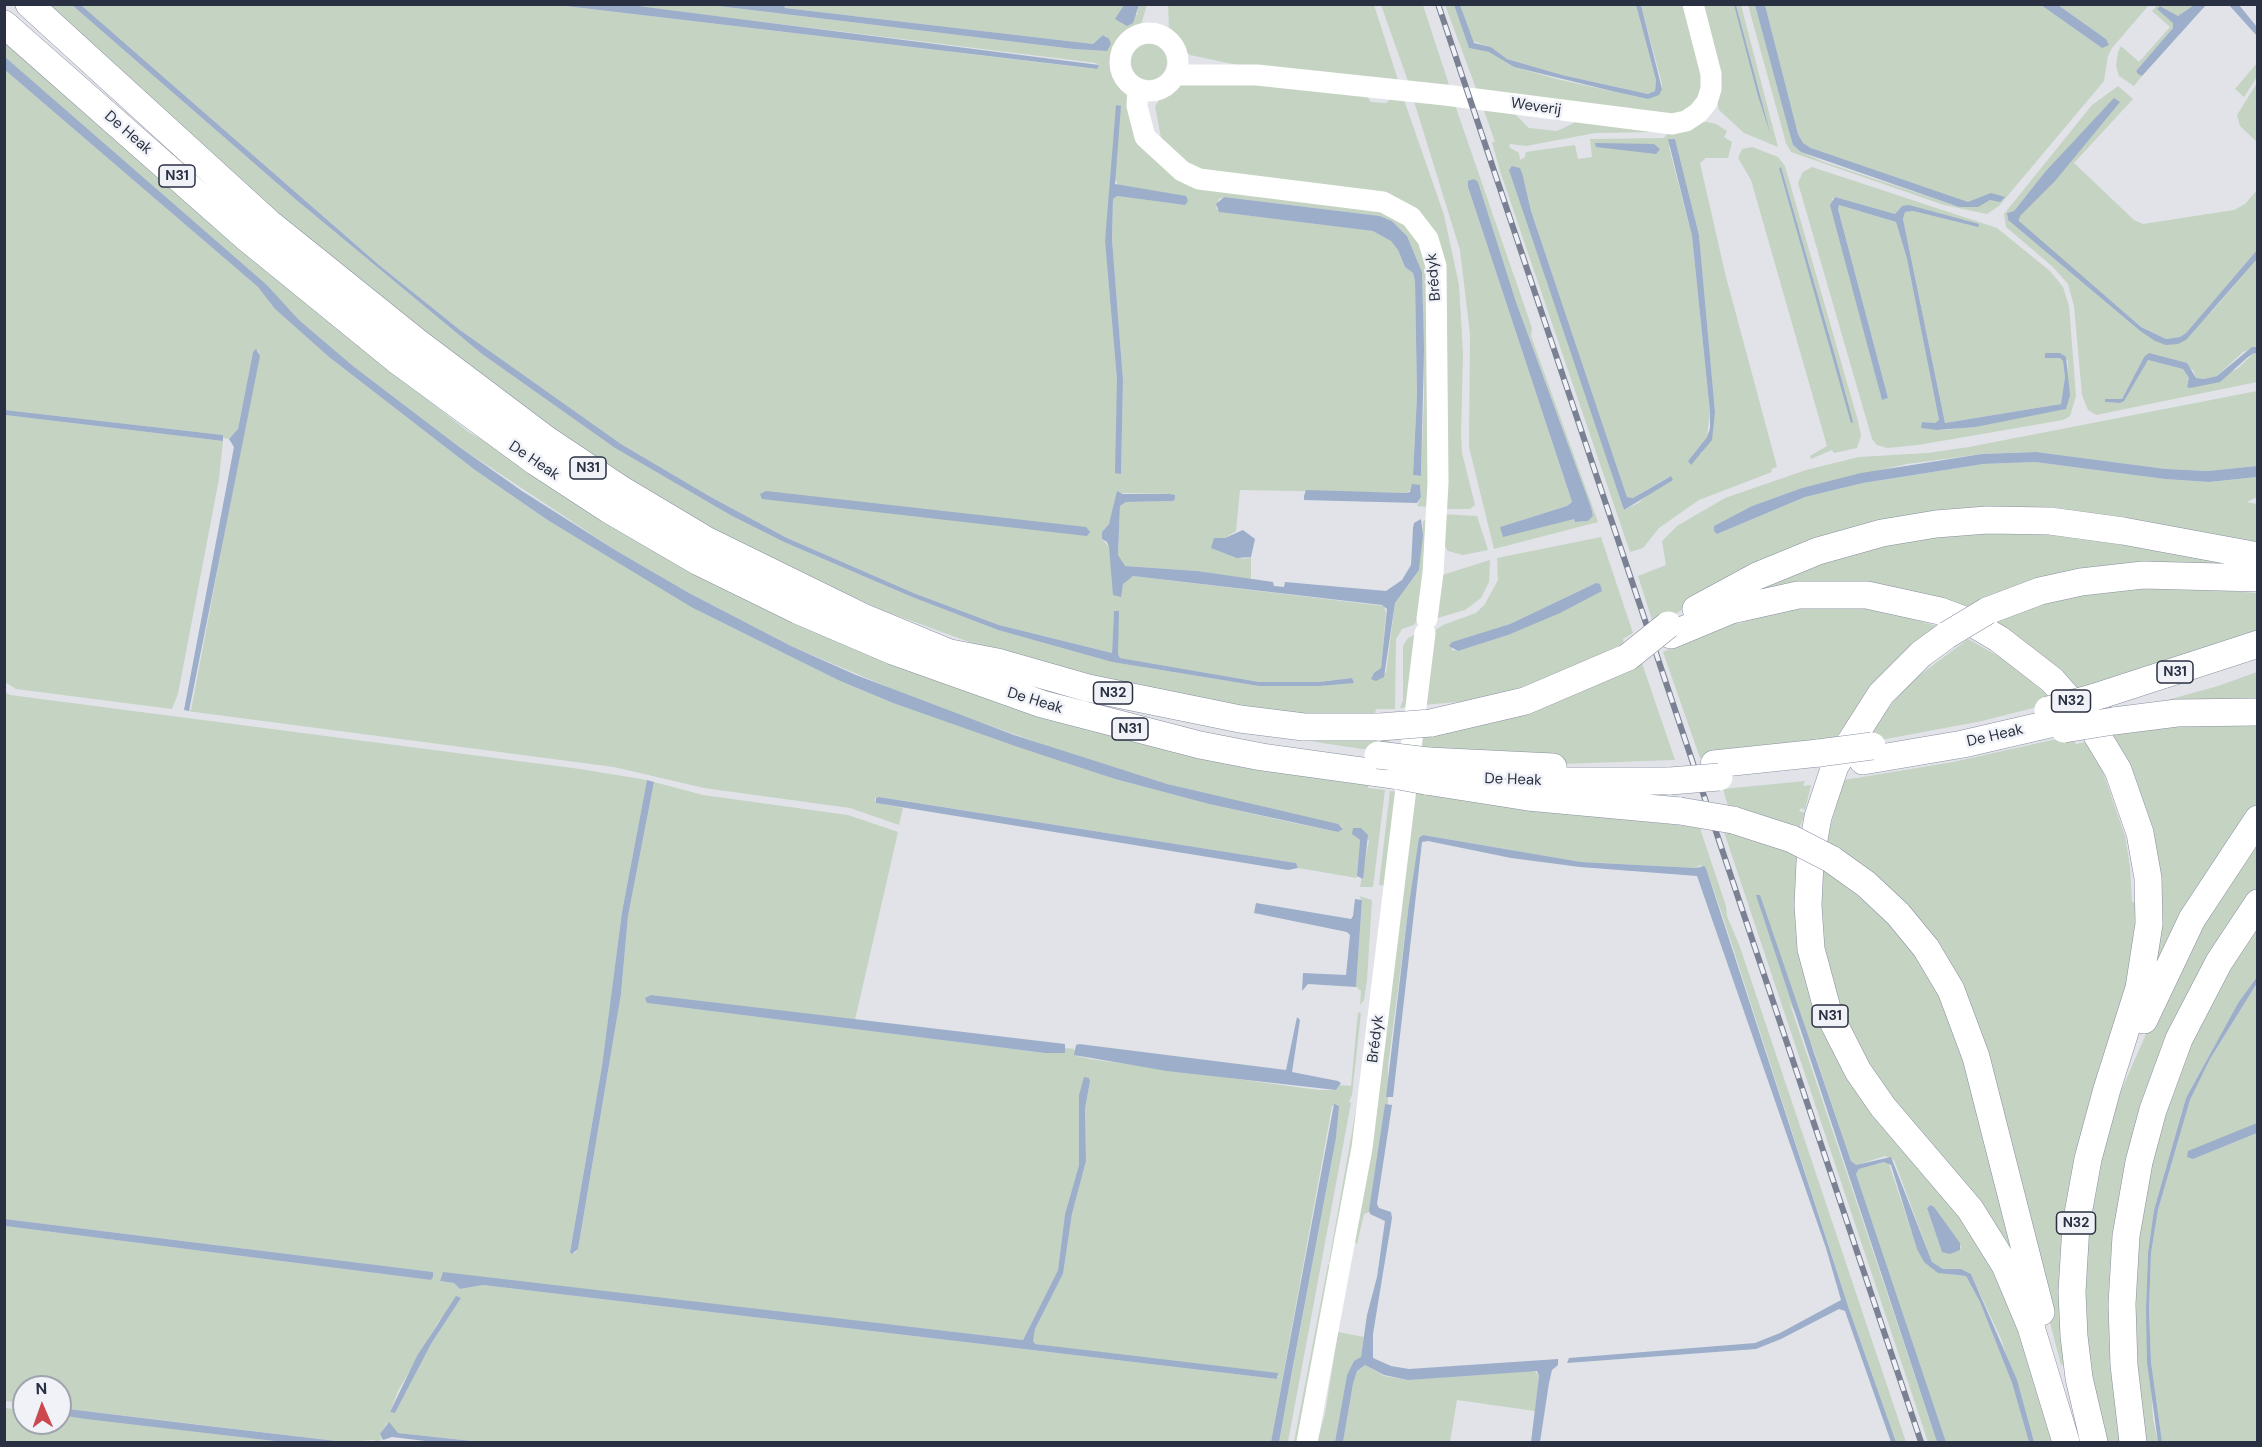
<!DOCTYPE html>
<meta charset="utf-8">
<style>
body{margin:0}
#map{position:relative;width:2262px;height:1447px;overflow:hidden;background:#e1e3e9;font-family:"DM Sans",sans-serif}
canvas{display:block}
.frame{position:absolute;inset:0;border:6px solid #293041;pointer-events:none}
.north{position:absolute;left:12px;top:1375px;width:60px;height:60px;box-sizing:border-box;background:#f0f2f7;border:2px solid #a0a4ae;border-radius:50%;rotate:358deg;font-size:16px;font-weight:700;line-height:24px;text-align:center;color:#293041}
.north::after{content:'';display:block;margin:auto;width:21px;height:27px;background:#cc484f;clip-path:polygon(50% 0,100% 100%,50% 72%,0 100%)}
</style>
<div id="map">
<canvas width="2262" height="1447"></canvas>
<div class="frame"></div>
<div class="north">N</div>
</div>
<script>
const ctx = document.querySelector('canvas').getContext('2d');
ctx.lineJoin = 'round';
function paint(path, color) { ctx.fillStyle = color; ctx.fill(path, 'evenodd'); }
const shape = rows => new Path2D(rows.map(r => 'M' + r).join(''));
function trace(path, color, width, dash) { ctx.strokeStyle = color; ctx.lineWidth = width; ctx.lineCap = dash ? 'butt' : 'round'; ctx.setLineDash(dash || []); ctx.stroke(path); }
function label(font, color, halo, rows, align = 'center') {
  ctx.font = font + ' "DM Sans",sans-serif'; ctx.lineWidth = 5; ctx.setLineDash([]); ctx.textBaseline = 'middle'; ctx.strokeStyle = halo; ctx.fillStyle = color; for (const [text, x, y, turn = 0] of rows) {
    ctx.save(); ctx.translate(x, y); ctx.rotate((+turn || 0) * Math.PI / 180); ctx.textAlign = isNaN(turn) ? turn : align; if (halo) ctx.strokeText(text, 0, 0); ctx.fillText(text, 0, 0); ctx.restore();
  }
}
paint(shape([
 [40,5,72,5,294,198,482,354,615,448,732,516,784,542,912,597,998,630,1112,662,1259,686,1319,686,1353,682,1352,678,1319,682,1259,682,1120,658,1118,654,1118,611,1114,611,1112,653,999,625,916,594,787,538,709,496,621,444,460,330,379,265,81,5,557,5,1096,69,1099,65,1096,63,626,5,710,5,1074,49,1107,51,1106,36,1103,35,1093,44,785,8,784,5,1124,5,1123,9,1137,15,1139,5,1147,5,1141,25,1119,44,1114,64,1118,78,1128,93,1162,164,1366,205,1407,222,1426,254,1428,507,1417,506,1421,497,1420,485,1405,493,1240,490,1236,531,1225,538,1219,551,1243,559,1251,557,1251,580,1197,571,1125,566,1121,563,1118,555,1120,506,1126,502,1173,501,1170,494,1121,493,1109,524,1102,532,1102,539,1109,547,1112,569,1121,590,1125,580,1133,576,1384,606,1386,613,1381,669,1378,671,1386,673,1395,603,1419,570,1423,521,1431,518,1418,619,1414,625,1402,629,1396,639,1395,709,1376,709,1375,713,1327,716,1196,702,999,653,882,610,786,566,714,530,625,478,532,416,500,387,464,361,437,346,287,221],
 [1115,179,1119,187,1185,205,1117,196,1113,199,1112,239,1123,380,1121,473,1117,380,1105,240],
 [1224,197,1380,216,1392,221,1407,236,1422,272,1424,397,1421,476,1413,475,1417,395,1415,281,1413,273,1405,267,1398,250,1391,241,1374,231,1220,212,1216,208,1219,199],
 [1168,5,1374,5,1399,83,1252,68,1190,55,1182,49,1169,29],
 [1381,5,1423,5,1450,88,1409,84],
 [1445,5,1454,5,1469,48,1489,52,1514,67,1561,80,1648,99,1662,89,1662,84,1641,5,1687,5,1706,77,1696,105,1674,117,1477,91],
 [1460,5,1636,5,1656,80,1655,91,1648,94,1617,87,1562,75,1507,59,1491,47,1472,41],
 [1699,5,1734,5,1771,136,1736,5,1741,5,1778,147,1744,133,1719,110],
 [1748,5,1755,5,1793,145,1801,152,1824,162,1959,207,2005,197,1968,203,1811,148,1803,143,1798,134,1765,5,2041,5,2102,48,2106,39,2058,5,2149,5,2112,48,2108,56,2104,81,1999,206,1987,214,1944,205,1791,152,1786,143],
 [2157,5,2194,5,2178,16,2160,6,2158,8,2173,23,2173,28,2136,71,2142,76,2134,86,2119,76,2116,66,2118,52,2121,46,2139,62,2170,27,2152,11],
 [5,37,429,401,470,433,844,641,1369,782,1368,788,1385,790,1373,887,1360,887,1369,840,1355,836,1360,840,1357,878,1298,868,1296,863,880,797,875,798,876,803,903,808,899,825,850,808,704,788,614,767,187,711,191,710,259,351,253,352,238,429,229,439,223,438,223,435,5,410,5,70,258,287,275,309,329,357,475,470,549,521,701,612,838,680,893,703,1115,779,1209,804,1289,822,1338,832,1343,827,1167,784,1093,762,923,702,791,646,689,593,615,550,458,446,353,366,299,320,267,285,5,57],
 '1131 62a18 18 0 1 1 36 0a18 18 0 1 1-36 0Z',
 [2257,63,2257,77,2244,97,2235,89],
 [1249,82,1365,94,1371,102,1386,103,1394,96,1403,97,1444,215,1459,285,1463,353,1461,435,1462,453,1475,505,1470,509,1443,509,1442,266,1416,212,1201,173,1185,165,1161,138,1155,106,1163,95,1172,88,1180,83],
 [2257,83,2257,142,2240,126,2237,115],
 [2118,86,2133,99,2074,163,2134,220,2143,224,2234,210,2245,204,2257,190,2257,250,2186,333,2180,337,2166,339,2141,327,2020,224,2019,216,2071,160,2045,172,2014,211,2007,213,2008,220,2139,330,2178,344,2213,310,2257,259,2257,347,2243,352,2217,376,2204,379,2196,378,2193,370,2144,357,2122,399,2105,399,2105,402,2120,403,2148,360,2183,369,2189,378,2187,387,2190,388,2237,369,2254,353,2257,354,2257,382,2096,415,2088,410,2082,395,2074,306,2068,284,2053,267,2006,227,2004,214,2092,105],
 [1413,98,1454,102,1532,328,1531,336,1598,522,1494,549,1469,447,1470,334,1460,250],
 [1478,182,1516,302,1591,507,1593,516,1588,521,1575,522,1574,518,1500,527,1567,506,1572,502,1468,187],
 [1482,105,1514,113,1529,128,1557,131,1578,121,1659,132,1595,133,1526,146,1510,144,1509,147,1519,153,1520,160,1525,157,1526,152,1575,145,1578,159,1592,157,1590,139,1664,138,1668,133,1702,121,1716,124,1727,131,1724,137,1732,142,1728,158,1706,158,1700,163,1725,273,1777,467,1771,469,1772,472,1699,500,1659,528,1643,548,1630,552,1500,171,1492,142,1495,142],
 [1675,139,1699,235,1715,412,1702,453,1688,461,1707,437,1710,412,1692,236,1669,147],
 [1513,166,1523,176,1531,211,1627,497,1633,498,1670,476,1638,503,1624,510],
 [1752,147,1778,157,1785,166,1858,421,1861,436,1857,448,1834,453,1832,450,1811,459,1810,456,1827,446,1751,180,1738,158,1742,149],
 [1781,167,1836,359,1852,423,1779,168],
 [1812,167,1997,228,2050,271,2063,287,2069,306,2076,396,2070,416,2063,420,1918,445,1887,448,1877,445,1872,439,1798,183,1803,172],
 [1835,197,1895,214,1902,206,1978,227,1913,211,1905,212,1903,219,1945,423,2061,404,2065,377,2063,361,2060,358,2045,358,2045,353,2060,353,2068,361,2066,409,1947,430,1937,430,1922,422,1935,423,1939,420,1907,259,1896,222,1839,205,1838,209,1888,398,1882,400,1832,199],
 [2257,391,2257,466,2208,471,2166,469,2036,452,1982,454,1907,464,1802,488,1752,506,1714,526,1717,534,1805,497,1863,483,1983,464,2035,462,2165,479,2209,482,2257,477,2257,497,2247,502,2257,504,2257,550,2013,513,1726,585,1666,619,1653,623,1638,576,1666,565,1662,541,1677,526,1725,498,1806,470,1859,457,1928,453,1969,447],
 [5,415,223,441,219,479,178,694,172,709,16,689,5,682],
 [1442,514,1477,516,1488,550,1463,555,1448,551,1444,545],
 [2013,526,2251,563,1965,611,1732,596,1852,548],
 [1601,537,1633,633,1623,639,1624,643,1555,676,1506,692,1470,701,1422,705,1434,631,1443,625,1476,613,1485,604,1498,580,1497,558],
 [1596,583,1508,635,1458,651,1452,650,1452,642,1510,624],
 [1490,560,1489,582,1481,598,1465,610,1434,619,1442,575],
 [2144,585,2257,593,2257,636,2080,693,1995,623,2032,602],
 [1846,605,1889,612,1940,627,1884,672,1831,744,1700,758,1663,652,1736,619,1738,624,1778,608],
 [1418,633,1410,707,1400,708,1403,700,1403,646,1408,638],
 [1968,639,2007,661,2053,700,2045,705,1982,721,1875,741,1866,740,1884,713,1913,680],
 [1642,663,1675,760,1561,764,1418,753,1420,736],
 [2257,672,2257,709,2117,714,2218,686],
 [4,691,10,695,580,769,647,780,622,912,602,1066,570,1251,574,1254,578,1249,621,994,628,916,654,782,703,795,848,815,898,832,855,1020,651,995,647,1003,1045,1053,1065,1053,1065,1048,1074,1049,1077,1056,1090,1059,1318,1090,1336,1090,1340,1085,1351,1086,1358,1012,1361,1013,1352,1095,1349,1102,1351,1103,1288,1442,1279,1442,1336,1138,1338,1105,1332,1106,1331,1112,1271,1442,481,1442,398,1433,387,1423,380,1436,382,1439,377,1442,374,1440,345,1442,60,1408,60,1387,24,1387,24,1403,5,1401,5,1226,431,1280,433,1272,5,1219],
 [1090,1081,1085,1109,1086,1161,1072,1214,1063,1274,1035,1329,1032,1341,1035,1344,1279,1376,1277,1379,483,1285,460,1289,454,1283,440,1281,443,1273,1023,1340,1058,1270,1065,1214,1079,1165,1079,1095],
 [461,1298,431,1344,395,1413,390,1412,398,1391,438,1322],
 [2257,721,2257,808,2162,965,2151,969,2111,735,2167,727],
 [1270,735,1389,740,1388,749,1362,749],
 [2070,736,2076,744,2086,742,2101,766,2125,836,2130,866,2132,902,2141,903,2118,1029,2066,1364,2061,1365,1971,1021,1825,845,1844,780,1953,762],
 [1805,781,1803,786,1811,785,1805,810,1801,808,1799,811,1805,813,1798,832,1729,809,1723,789],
 [1412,790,1700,828,1726,906,1727,916,1740,947,1906,1442,1896,1442,1849,1309,1723,917,1706,868,1700,865,1696,868,1581,862,1423,835,1408,911,1388,1066,1388,1105,1385,1104,1370,1212,1364,1214,1357,1244,1353,1240],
 [1390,791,1400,792,1386,886,1379,885],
 [2257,830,2257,894,2138,1140,2128,1442,2106,1442,2084,1335,2086,1226,2115,1105,2174,970],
 [1724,832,1738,834,1797,854,1796,872,1808,971,1999,1268,2056,1442,2034,1442,2001,1339,1971,1274,1961,1269,1943,1269,1932,1262,1894,1160,1885,1156,1857,1165,1853,1165,1851,1161,1813,1048,1789,1001,1937,1442,1928,1442],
 [1930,1205,1961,1247,1960,1250,1942,1252,1927,1208],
 [1817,864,1898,927,1950,1010,2030,1293,1889,1103,1828,987],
 [1359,896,1372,900,1367,980,1364,1000,1360,1005,1361,991,1356,987,1362,900],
 [2257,915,2257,977,2238,1003,2186,1098,2154,1210,2148,1253,2146,1309,2153,1419,2158,1442,2141,1442,2131,1268,2169,1084],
 [2257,983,2257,1123,2193,1159,2257,1133,2257,1442,2162,1442,2151,1362,2149,1309,2151,1253,2158,1210,2190,1100,2210,1059],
 [1357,1103,1361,1104,1336,1263,1329,1262],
 [1888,1161,1917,1248,1924,1262,1952,1275,1966,1276,1980,1302,2012,1383,2029,1442,1946,1442,1856,1174,1859,1169],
 [1328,1264,1335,1266,1301,1442,1294,1442],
 [1338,1332,1364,1337,1361,1357,1354,1362,1347,1375,1335,1442,1317,1442,1325,1414],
 [1365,1365,1384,1376,1408,1380,1533,1369,1539,1376,1535,1411,1457,1400,1450,1442,1343,1442,1353,1384,1357,1371],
 [4,1408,24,1410,24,1423,60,1423,60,1415,283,1442,5,1442]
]), '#c5d3c2');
paint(shape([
 [72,5,81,5,379,265,460,330,621,444,709,496,787,538,916,594,999,625,1112,653,1114,611,1119,611,1118,654,1120,658,1259,682,1319,682,1352,678,1354,683,1319,686,1259,686,1112,662,998,630,912,597,784,542,732,516,615,448,482,354,294,198],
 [557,5,630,5,1099,65,1097,69,1081,67],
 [710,5,784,5,785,8,1093,44,1103,35,1109,39,1111,44,1107,51,1074,49],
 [1124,5,1139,5,1133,23,1127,26,1115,19],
 [1454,5,1460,5,1474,43,1491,47,1507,59,1562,75,1648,94,1655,91,1656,80,1636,5,1641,5,1662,89,1659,95,1648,99,1616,92,1514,67,1489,52,1469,48],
 [1734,5,1736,5,1771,136,1758,96],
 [1755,5,1765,5,1798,134,1803,143,1811,148,1968,202,1991,193,2005,197,2000,202,1990,200,1978,207,1959,207,1801,152,1793,145,1789,131],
 [2041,5,2058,5,2106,39,2109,45,2102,48],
 [2194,5,2206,5,2142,76,2138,74,2136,71,2173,28,2173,23,2157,9,2160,6,2178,16],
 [2229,5,2239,5,2257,27,2257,36],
 [5,57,267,285,299,320,353,366,458,446,522,491,615,550,689,593,791,646,856,675,1014,735,1167,784,1338,824,1343,829,1338,832,1209,804,1115,779,1021,748,893,703,838,680,693,608,549,521,475,470,329,357,275,309,258,287,5,70],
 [2114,98,2120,102,2055,181,2020,216,2019,221,2141,327,2166,339,2180,337,2186,333,2257,250,2257,259,2186,340,2178,344,2166,345,2155,341,2139,330,2008,220,2007,213,2014,211,2045,172],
 [1116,105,1121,106,1115,184,1186,196,1188,201,1185,205,1117,196,1113,199,1112,239,1123,380,1121,474,1115,473,1117,380,1105,241],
 [1668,139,1675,139,1699,235,1715,412,1712,440,1691,465,1688,461,1707,437,1710,429,1710,412,1692,236],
 [1595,143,1654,144,1660,149,1656,154,1596,147],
 [1512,166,1520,168,1523,176,1531,211,1627,497,1633,498,1671,476,1673,480,1624,510,1509,170],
 [1781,167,1836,359,1853,422,1851,423,1779,168],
 [1474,179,1478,182,1516,302,1591,507,1593,516,1588,521,1575,522,1574,519,1503,537,1500,527,1567,506,1572,502,1468,187,1468,181],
 [1224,197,1380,216,1392,221,1407,236,1422,272,1424,349,1421,476,1413,475,1417,395,1415,281,1413,273,1405,267,1398,250,1391,241,1373,231,1219,212,1216,204],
 [1835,197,1895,214,1902,206,1909,205,1979,224,1978,227,1913,211,1905,212,1903,219,1945,423,2061,404,2065,377,2063,361,2060,358,2045,358,2045,353,2060,353,2066,357,2070,395,2066,409,1975,427,1937,430,1921,428,1922,422,1935,423,1939,420,1907,259,1896,222,1839,205,1838,209,1888,398,1882,400,1830,205],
 [2252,347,2257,347,2257,354,2254,353,2248,357,2220,382,2190,388,2187,387,2189,378,2183,369,2148,360,2124,401,2120,403,2105,402,2105,399,2122,399,2144,357,2149,353,2187,363,2196,378,2204,379,2217,376],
 [256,349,260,356,189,711,184,710,234,447,229,439,238,429,253,352],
 [5,410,223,435,223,441,5,415],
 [2036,452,2166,469,2208,471,2257,466,2257,477,2209,482,2165,479,2035,462,1983,464,1863,483,1805,497,1717,534,1714,531,1714,526,1752,506,1802,488,1861,473,1982,454],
 [1412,484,1420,485,1421,497,1417,503,1304,500,1304,496,1306,490,1405,493,1410,492],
 [766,491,1086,527,1090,532,1087,536,762,499,760,494],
 [1117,491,1123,494,1170,494,1175,495,1175,499,1173,501,1126,502,1120,506,1118,555,1125,566,1197,571,1273,582,1274,586,1284,587,1285,582,1386,591,1402,580,1411,565,1413,528,1414,523,1421,519,1423,535,1419,570,1395,603,1384,677,1376,681,1371,679,1374,673,1381,668,1387,609,1382,605,1133,576,1123,584,1121,597,1113,595,1109,547,1107,542,1102,539,1102,532,1109,524],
 [1243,530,1255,539,1251,557,1237,558,1211,548,1214,538,1225,538],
 [1596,583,1600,584,1602,591,1560,613,1508,635,1458,651,1449,646,1452,642,1510,624],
 [647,780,654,782,628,916,621,994,578,1249,572,1254,570,1252,602,1066,622,912],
 [879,797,1296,863,1298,868,1288,870,876,803,876,798],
 [1353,828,1361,828,1368,835,1363,879,1357,876,1360,840,1352,834],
 [1423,835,1581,862,1696,868,1704,866,1706,868,1849,1309,1896,1442,1891,1442,1845,1311,1839,1309,1781,1339,1756,1349,1567,1363,1569,1358,1755,1343,1780,1333,1841,1300,1826,1248,1697,876,1580,867,1511,858,1428,841,1422,842,1393,1097,1386,1097,1408,911,1419,838],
 [1756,895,1760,895,1851,1161,1856,1165,1891,1157,1932,1262,1943,1269,1961,1269,1971,1274,2017,1380,2034,1442,2029,1442,2012,1383,1980,1302,1966,1276,1938,1273,1924,1262,1917,1249,1891,1165,1884,1162,1859,1169,1856,1174,1946,1442,1937,1442],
 [1355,899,1362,900,1356,987,1308,984,1302,991,1303,973,1346,975,1350,935,1347,932,1254,913,1256,903,1351,919,1353,916],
 [2257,977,2257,983,2210,1059,2190,1100,2158,1210,2151,1253,2149,1309,2151,1362,2162,1442,2158,1442,2147,1362,2146,1309,2148,1253,2154,1210,2186,1098,2238,1003],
 [651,995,1065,1044,1065,1053,1045,1053,647,1003,645,998],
 [1297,1017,1300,1020,1292,1072,1338,1081,1341,1083,1336,1090,1167,1071,1074,1055,1076,1045,1079,1044,1286,1070],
 [1084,1077,1089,1078,1090,1081,1085,1109,1086,1161,1072,1214,1063,1274,1035,1329,1033,1341,1035,1344,1278,1373,1277,1379,483,1285,460,1289,454,1283,440,1281,443,1272,1023,1340,1058,1270,1065,1214,1079,1165,1079,1095],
 [1334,1104,1339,1106,1336,1138,1290,1382,1279,1442,1271,1442],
 [1385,1104,1392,1105,1377,1204,1379,1208,1391,1212,1392,1218,1373,1334,1373,1358,1391,1366,1409,1369,1558,1359,1558,1365,1552,1370,1549,1383,1540,1442,1531,1442,1539,1376,1537,1371,1408,1380,1384,1375,1365,1365,1357,1371,1353,1384,1343,1442,1335,1442,1347,1375,1354,1361,1361,1357,1367,1315,1377,1277,1385,1221,1370,1214,1369,1210],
 [2257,1123,2257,1133,2193,1159,2187,1157,2188,1151],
 [1930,1205,1934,1207,1960,1243,1960,1250,1950,1254,1942,1252,1927,1208],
 [5,1219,433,1272,433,1277,431,1280,5,1226],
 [456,1296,461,1298,431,1344,395,1413,390,1412,417,1356],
 [60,1408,200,1425,345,1442,283,1442,86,1419,60,1415],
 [389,1422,398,1433,481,1442,434,1442,392,1437,383,1440,380,1434]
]), '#9caec9');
const highway = shape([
 [29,4,269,223,417,342,547,440,619,488,706,540,865,618,952,654],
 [4,24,248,239,398,361,536,462,608,509,699,562,797,610,893,651,1042,704,1200,745,1262,757,1399,776],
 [1696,609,1757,576,1818,551,1882,533,1936,524,1987,520,2050,521,2123,531,2258,556],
 [1987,611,2040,591,2081,582,2143,575,2258,578],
 [1671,635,1731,610,1798,595,1867,595,1940,611,1972,623,1999,639,2052,680,2089,722,2118,770,2140,833,2148,878,2149,924,2139,988,2107,1089,2088,1159,2076,1225,2072,1292,2074,1336,2079,1378,2094,1442],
 [1947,635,1921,654,1881,694,1835,766,1818,817,1810,862,1808,905,1811,949,1828,1012,1858,1071,1883,1107,1970,1209,2005,1265,2031,1327,2066,1442],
 [945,652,997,662,1088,688,1240,719,1304,727,1380,727],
 [2092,698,2258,644],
 [2114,721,2177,713,2258,712],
 [1431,723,1525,701,1628,657],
 [1428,761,1553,767],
 [1863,761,1963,744,2058,722],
 [1714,764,1819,753],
 [1426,781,1528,797,1680,811],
 [1527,781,1670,781],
 [1733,820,1792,839],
 [1831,859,1866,884,1898,914,1926,948,1951,990,1976,1057,2041,1312],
 [2144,1020,2192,919,2258,819],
 [2133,1442,2124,1365,2122,1304,2126,1236,2139,1162,2153,1110,2179,1039,2219,962,2258,903]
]);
trace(highway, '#888fa0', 28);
trace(shape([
 '1120 62a29 29 0 1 1 58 0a29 29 0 1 1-58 0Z',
 [1176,75,1257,75,1445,95,1672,124,1686,121,1698,113,1707,102,1711,89,1711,74,1693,4],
 [1138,89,1137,106,1145,137,1182,171,1199,179,1383,202,1411,217,1428,239,1436,266,1438,483,1433,573,1427,619],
 [1307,1442,1362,1148,1425,633]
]), '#fff', 21);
trace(highway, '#fff', 27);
const rail = shape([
 [1438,4,1921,1442]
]);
trace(rail, '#7a8193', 6);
trace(rail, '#f0f2f7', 4, [11]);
const highwayBridge = shape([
 [1947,635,1987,611],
 [1628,657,1668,625],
 [2048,710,2092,698],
 [1380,727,1431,723],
 [2064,729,2114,721],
 [1819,753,1872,746],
 [1378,755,1428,761],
 [1399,776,1426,781],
 [1670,781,1719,777],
 [1680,811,1733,820],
 [1792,839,1831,859]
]);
trace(highwayBridge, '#888fa0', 28, []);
trace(highwayBridge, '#fff', 27);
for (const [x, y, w] of [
 [177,176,36],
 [588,468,36],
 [2175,672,36],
 [1113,693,39],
 [2071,701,39],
 [1130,729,36],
 [1830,1016,36],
 [2076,1223,39]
]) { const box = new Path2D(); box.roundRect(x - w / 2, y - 11, w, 22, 4.5); ctx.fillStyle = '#f0f2f7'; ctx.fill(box); trace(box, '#293041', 1.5); }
label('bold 14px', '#293041', null, [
 ["N31",177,176],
 ["N31",588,468],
 ["N31",2175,672],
 ["N32",1113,693],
 ["N32",2071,701],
 ["N31",1130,729],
 ["N31",1830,1016],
 ["N32",2076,1223]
]);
label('15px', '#293041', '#f0f2f7', [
 ["Weverij",1536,107,8],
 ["De Heak",128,133,41],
 ["Brédyk",1434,277,-95],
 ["De Heak",534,461,34],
 ["De Heak",1035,701,17],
 ["De Heak",1995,736,-13],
 ["De Heak",1513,780,2],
 ["Brédyk",1376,1039,-83]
]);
</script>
